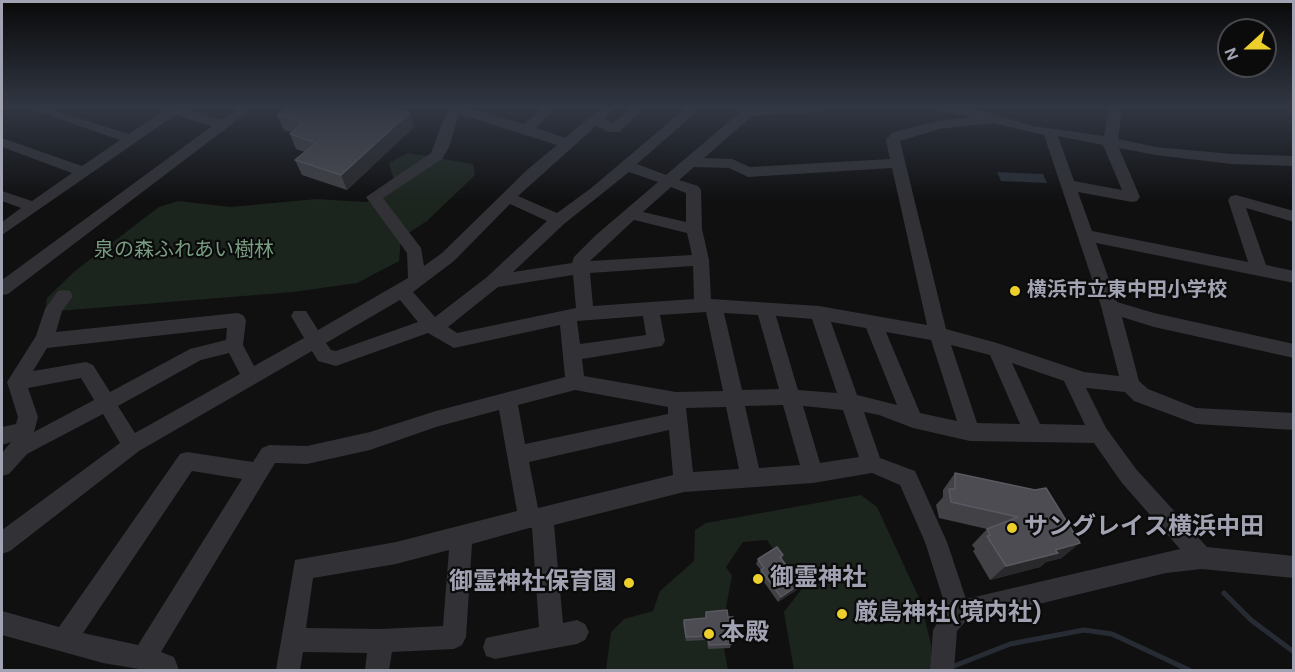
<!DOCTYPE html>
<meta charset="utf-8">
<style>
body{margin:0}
#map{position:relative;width:1295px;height:672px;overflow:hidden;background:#101011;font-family:"DM Sans",sans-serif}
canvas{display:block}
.frame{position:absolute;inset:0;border:3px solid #a1a3b2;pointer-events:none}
.north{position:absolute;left:1217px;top:18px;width:60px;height:60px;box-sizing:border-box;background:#0b0b0c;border:2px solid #47484e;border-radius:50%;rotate:249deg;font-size:16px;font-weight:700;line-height:24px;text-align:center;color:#a1a3b2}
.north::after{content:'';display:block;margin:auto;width:21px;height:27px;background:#edcf2c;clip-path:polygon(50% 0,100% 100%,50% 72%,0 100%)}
</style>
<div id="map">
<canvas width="1295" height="672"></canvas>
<div class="frame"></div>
<div class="north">N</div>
</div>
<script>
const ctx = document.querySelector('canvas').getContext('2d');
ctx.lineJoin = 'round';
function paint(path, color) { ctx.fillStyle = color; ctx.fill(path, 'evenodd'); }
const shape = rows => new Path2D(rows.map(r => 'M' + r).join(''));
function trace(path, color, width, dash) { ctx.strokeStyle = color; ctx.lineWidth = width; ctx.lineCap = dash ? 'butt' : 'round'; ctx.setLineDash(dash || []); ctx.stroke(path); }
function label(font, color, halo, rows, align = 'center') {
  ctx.font = font + ' "DM Sans","Noto Sans JP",sans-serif'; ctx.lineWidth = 4.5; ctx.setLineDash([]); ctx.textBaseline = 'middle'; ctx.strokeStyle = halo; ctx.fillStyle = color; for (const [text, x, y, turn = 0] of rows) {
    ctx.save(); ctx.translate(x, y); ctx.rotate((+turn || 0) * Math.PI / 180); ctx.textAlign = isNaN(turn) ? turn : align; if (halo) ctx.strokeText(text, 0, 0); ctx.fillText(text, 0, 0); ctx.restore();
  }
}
paint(shape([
 [408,153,473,164,475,175,427,221,401,238,399,261,357,283,293,292,45,312,47,298,75,271,159,207,178,201,231,207,316,199,366,202,396,188,389,163],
 [861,495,877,507,920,600,931,644,931,670,794,670,784,612,801,590,767,540,743,542,726,567,732,576,721,633,728,670,606,670,611,632,624,619,653,611,660,591,694,561,695,530,706,523]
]), '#1c241e');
paint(shape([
 [997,172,1043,174,1047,183,1001,181]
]), '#272c34');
trace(shape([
 [1224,593,1251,620,1294,652],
 [949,668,1010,644,1084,630,1112,634,1189,670]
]), '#272c34', 5);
paint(shape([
 [27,108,46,108,129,134,163,111,161,108,182,108,221,120,238,108,253,108,8,294,2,295,2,280,212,126,175,115,2,235,2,222,21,208,2,201,2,191,32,201,72,173,2,147,2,138,82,166,120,140,27,108],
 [448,108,467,108,524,124,542,108,555,108,536,128,565,138,601,108,615,108,604,119,613,123,631,108,645,108,619,132,609,132,596,126,518,196,557,213,590,189,686,108,701,108,637,164,666,175,739,113,732,108,831,108,824,112,752,116,704,158,732,159,750,167,890,159,886,140,893,132,939,121,972,117,936,111,935,108,978,110,1033,126,1104,136,1109,108,1122,108,1118,139,1156,147,1232,154,1294,156,1294,166,1232,164,1156,155,1119,148,1140,197,1137,201,1132,202,1078,192,1092,231,1248,262,1228,200,1231,196,1236,195,1294,211,1294,222,1246,208,1266,265,1294,271,1294,283,1096,243,1117,302,1154,313,1294,344,1294,358,1154,327,1122,317,1139,381,1148,389,1196,408,1294,413,1294,430,1196,424,1134,401,1125,392,1086,388,1106,428,1136,469,1207,547,1294,556,1294,578,1202,569,1166,573,965,622,957,631,954,670,930,670,933,630,946,608,925,542,900,485,872,473,813,483,684,492,554,525,563,623,577,620,585,624,589,632,585,640,577,644,495,659,486,656,483,647,486,638,539,627,532,528,529,528,472,544,466,637,462,645,454,649,392,652,389,670,365,670,367,653,303,652,300,670,276,670,295,560,396,542,517,511,499,410,436,427,370,450,307,464,275,463,161,652,174,657,179,670,145,670,103,663,2,635,2,611,59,627,180,454,187,452,253,462,262,448,269,445,307,446,370,432,436,411,565,377,560,325,454,348,428,333,336,366,318,361,312,351,139,451,10,551,2,554,2,530,120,443,103,414,27,454,9,474,2,476,2,453,11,442,2,445,2,427,16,424,18,417,7,382,36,336,45,309,58,291,64,290,70,291,73,296,62,311,56,332,237,313,243,315,246,320,243,345,254,366,304,338,291,316,294,311,306,311,318,330,408,278,407,253,366,197,431,153,448,108],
 [459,114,557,145,528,169,442,253,424,266,421,248,383,198,442,159,449,147,459,114],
 [993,123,1044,135,1101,306,1119,376,1084,372,997,343,946,329,900,141,939,129,993,123],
 [1058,136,1103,145,1122,190,1074,181,1058,136],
 [694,167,729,168,748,177,892,168,927,325,819,306,711,299,709,260,702,229,701,190,698,186,679,180,694,167],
 [629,172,658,182,596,235,574,257,572,263,513,272,564,224,629,172],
 [671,187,686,193,686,222,643,212,671,187],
 [510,204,547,221,487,277,435,317,413,292,454,261,510,204],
 [634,220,687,233,692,255,590,261,634,220],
 [693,266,694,299,593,306,590,273,693,266],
 [573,275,576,308,457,333,448,327,498,287,573,275],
 [400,300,418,322,336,351,331,350,326,343,400,300],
 [706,312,723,391,676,392,584,376,582,359,662,346,665,341,660,315,706,312],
 [724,313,758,315,779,389,742,390,724,313],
 [643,316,646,335,580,344,577,321,643,316],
 [776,316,812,319,837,393,798,390,776,316],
 [831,322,866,328,897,405,857,395,831,322],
 [227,328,226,340,190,349,110,392,93,365,86,362,33,371,47,348,227,328],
 [886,332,931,340,957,421,920,413,886,332],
 [951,345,990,355,1020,424,977,423,951,345],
 [229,353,240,374,135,433,118,406,201,360,229,353],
 [1012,363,1064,381,1085,425,1040,424,1012,363],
 [81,378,94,400,34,432,38,417,28,388,81,378],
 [575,390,668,407,668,414,525,444,518,405,575,390],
 [783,405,800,465,759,468,745,406,783,405],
 [803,406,843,410,859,457,820,463,803,406],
 [726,407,739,469,693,472,686,408,726,407],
 [864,412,879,415,913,428,970,441,1094,443,1122,483,1180,549,966,599,947,542,915,471,880,458,864,412],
 [669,430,673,475,538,508,529,462,669,430],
 [192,471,242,479,138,645,83,633,192,471],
 [449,550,443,626,381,629,306,628,313,578,396,564,449,550]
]), '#313136');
paint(shape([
 [410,112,414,127,347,190,302,175,295,160,305,152,296,149,290,134,292,132,284,130,277,115],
 [955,473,1035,490,1062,558,1046,562,1040,567,990,580,973,551,975,549,972,545,987,529,939,518,936,505,943,497,943,490],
 [783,555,782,559,798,589,778,602,759,575,761,570,756,564,758,559],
 [706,612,728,617,735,634,733,638,731,638,731,644,730,648,708,649,707,640,686,641,683,624,684,620,705,618]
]), '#414146');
paint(shape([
 [410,112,414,127,347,190,341,175],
 [1080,543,1062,558,1046,562,1040,567,990,580,1006,566,1055,550],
 [800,584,798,589,778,602,781,597]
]), '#29292c');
const building = shape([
 [287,108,394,108,410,112,341,175,295,160,316,143,290,134,303,123,277,115,287,108],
 [955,473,1035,490,1046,488,1080,543,1055,550,1058,553,1006,566,987,536,990,535,987,529,1018,517,951,502,949,489,955,489,955,473],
 [777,547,783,555,780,557,800,584,781,597,761,570,764,568,758,559,777,547],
 [727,610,728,617,733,617,735,634,730,634,731,644,709,645,708,636,686,637,684,620,706,618,706,612,727,610]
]);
paint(building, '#4c4c52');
trace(building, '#595a61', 1.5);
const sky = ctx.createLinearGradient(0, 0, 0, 202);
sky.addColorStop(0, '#090909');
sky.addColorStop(0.53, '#313743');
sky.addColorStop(1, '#31374300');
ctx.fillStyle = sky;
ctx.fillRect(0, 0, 1295, 202);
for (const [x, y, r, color] of [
 [1015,291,6,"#edcf2c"],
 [1012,528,6,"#edcf2c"],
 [758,579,6,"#edcf2c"],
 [629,583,6,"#edcf2c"],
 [842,614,6,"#edcf2c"],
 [709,634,6,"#edcf2c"]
]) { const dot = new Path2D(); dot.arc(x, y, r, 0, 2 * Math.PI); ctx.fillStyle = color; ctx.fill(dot); trace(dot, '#0b0b0c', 2); }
label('20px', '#789d81', '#0b0b0c', [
 ["泉の森ふれあい樹林",184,251]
]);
label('bold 20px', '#a1a3b2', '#0b0b0c', [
 ["横浜市立東中田小学校",1027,291]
], 'left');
label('bold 24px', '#a1a3b2', '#0b0b0c', [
 ["サングレイス横浜中田",1024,528],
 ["御霊神社",770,579],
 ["御霊神社保育園",617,583,"right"],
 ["厳島神社(境内社)",854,614],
 ["本殿",721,634]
], 'left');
</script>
